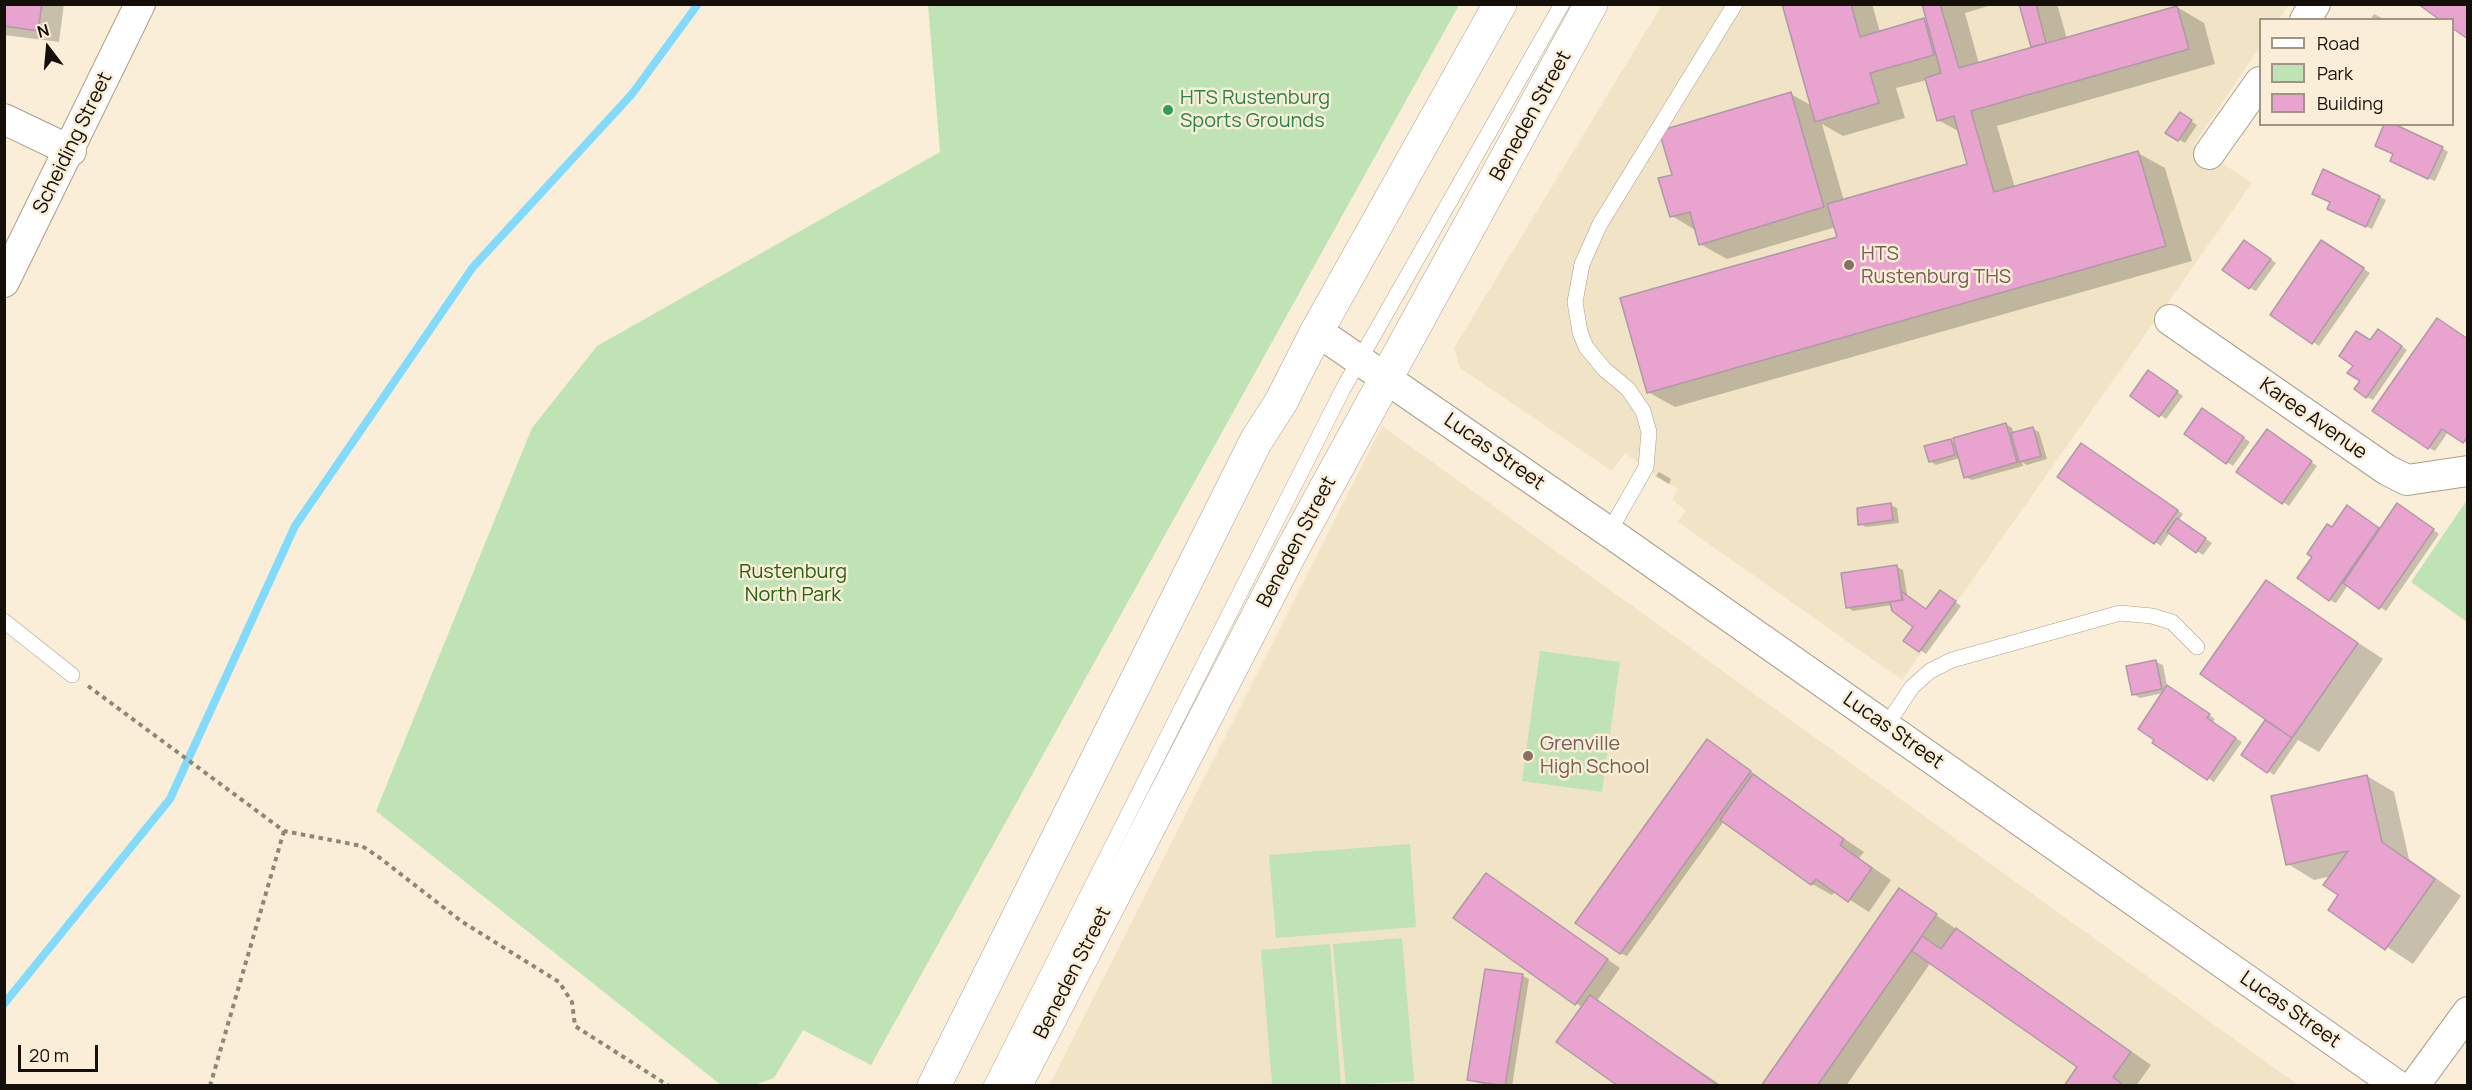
<!DOCTYPE html>
<style>
body{margin:0}
#map{position:relative;width:2472px;height:1090px;overflow:hidden;background:#faeed8;font-family:Manrope,sans-serif}
canvas{display:block}
.frame{position:absolute;inset:0;border:6px solid #141009;pointer-events:none}
.legend{position:absolute;left:2259px;top:18px;width:195px;height:108px;box-sizing:border-box;background:#faeed8;border:2px solid #9e9585;margin:0;padding:8px 10px;list-style:none;font-size:18px;color:#141009}
.legend li{display:flex;align-items:center;gap:12px;height:30px}
.legend b{width:30px;border:2px solid #9e9585}
.north{position:absolute;left:18px;top:18px;width:60px;height:60px;-webkit-text-stroke:4px #faeed8;paint-order:stroke;rotate:344deg;font-size:16px;font-weight:700;line-height:24px;text-align:center;color:#141009}
.north::after{content:'';display:block;margin:auto;width:21px;height:27px;background:#141009;clip-path:polygon(50% 0,100% 100%,50% 72%,0 100%)}
.scale{position:absolute;left:18px;top:1045px;width:80px;height:27px;box-sizing:border-box;border:3px solid #141009;border-top:0;padding-left:8px;font-size:18px;line-height:21px;white-space:nowrap;color:#141009;-webkit-text-stroke:4px #faeed8;paint-order:stroke}
</style>
<div id="map">
<canvas width="2472" height="1090"></canvas>
<div class="frame"></div>
<ul class="legend">
<li><b style="height:8px;background:#fff"></b>Road</li>
<li><b style="height:16px;background:#bfe3b5"></b>Park</li>
<li><b style="height:16px;background:#e8a3ce"></b>Building</li>
</ul>
<div class="north">N</div>
<div class="scale">20 m</div>
</div>
<script>
const ctx = document.querySelector('canvas').getContext('2d');
ctx.lineJoin = 'round';
function paint(path, color) { ctx.fillStyle = color; ctx.fill(path, 'evenodd'); }
const shape = rows => new Path2D(rows.map(r => 'M' + r).join(''));
function trace(path, color, width, dash) { ctx.strokeStyle = color; ctx.lineWidth = width; ctx.lineCap = dash ? 'butt' : 'round'; ctx.setLineDash(dash || []); ctx.stroke(path); }
function label(font, color, halo, rows, align = 'center') {
  ctx.font = font + ' Manrope,sans-serif'; ctx.lineWidth = 5; ctx.setLineDash([]); ctx.textBaseline = 'middle'; ctx.strokeStyle = halo; ctx.fillStyle = color; for (const [text, x, y, turn = 0] of rows) {
    ctx.save(); ctx.translate(x, y); ctx.rotate((+turn || 0) * Math.PI / 180); ctx.textAlign = isNaN(turn) ? turn : align; if (halo) ctx.strokeText(text, 0, 0); ctx.fillText(text, 0, 0); ctx.restore();
  }
}
paint(shape([
 [1662,5,2289,5,2279,19,2260,20,2260,47,2194,144,2252,183,1902,680,1678,522,1686,510,1672,500,1678,489,1654,476,1655,474,1625,453,1612,471,1460,368,1454,348],
 [1382,426,2298,1085,1049,1086]
]), '#f1e3c5');
paint(shape([
 [928,5,1459,5,871,1065,803,1030,774,1078,754,1085,721,1085,376,811,532,428,597,346,940,152],
 [2467,500,2467,622,2411,582],
 [1540,651,1620,662,1602,792,1522,781],
 [1410,844,1416,927,1276,938,1269,855],
 [1402,938,1414,1081,1346,1085,1333,944],
 [1330,944,1341,1085,1272,1085,1261,950]
]), '#bfe3b5');
paint(shape([
 [4,4,64,4,59,42,4,35],
 [1783,4,1872,4,1880,32,1924,20,1928,22,1923,4,1995,4,1965,13,1979,64,2033,48,2021,4,2057,4,2067,39,2177,7,2204,23,2215,64,1997,126,2015,188,2138,153,2165,168,2192,261,1675,407,1648,392,1839,238,1836,227,1727,259,1700,244,1697,231,1672,216,1673,176,1791,94,1812,106],
 [1927,80,1938,120,1960,132,1969,165,1844,201,1822,124,1843,136,1905,118,1896,88],
 [2374,14,2380,17,2384,20,2370,20],
 [2180,114,2197,125,2185,143,2168,133],
 [2442,148,2448,152,2435,181,2398,164,2394,154],
 [2380,197,2386,200,2372,229,2335,212],
 [2328,245,2370,273,2319,346,2272,314],
 [2251,246,2276,263,2256,291,2250,288],
 [2385,335,2407,350,2373,400,2367,397,2362,381,2371,342],
 [2468,340,2468,444,2448,432,2435,451,2429,448],
 [2155,375,2183,396,2166,419,2132,395],
 [2209,414,2250,442,2233,466,2227,462],
 [2006,424,2012,428,2014,434,2033,429,2039,432,2047,459,2027,465,2022,462,2023,466,1972,480,1965,477,1960,458,1936,465,1930,461,1951,440,1956,443],
 [2273,435,2317,466,2289,506,2283,502],
 [2087,448,2183,514,2179,520,2212,543,2203,555,2170,532,2161,546,2155,542],
 [1659,472,1671,479,1669,484,1656,476],
 [1891,505,1897,508,1899,523,1866,527,1860,524],
 [2404,509,2439,534,2386,611,2348,585,2336,603,2330,600,2332,529,2353,511,2380,530],
 [1897,567,1903,570,1907,595,1927,610,1946,595,1961,606,1926,654,1906,640,1916,627,1892,605,1853,611,1847,607],
 [2266,582,2383,659,2319,752,2298,740,2274,775,2268,771,2273,723],
 [2156,662,2163,665,2167,686,2215,719,2212,723,2242,742,2214,782,2154,742,2163,693,2140,698,2133,694],
 [1714,745,1757,776,1755,778,1864,852,1859,858,1891,880,1869,912,1836,891,1832,895,1812,884,1724,821,1627,956,1620,953],
 [2367,776,2394,792,2409,859,2461,896,2413,964,2330,909,2340,895,2332,876,2314,880,2288,864],
 [1486,875,1620,968,1597,1001,1722,1086,1620,1086,1583,1008,1455,918],
 [1900,890,2151,1065,2136,1086,2066,1086,2079,1067,1931,962,1846,1086,1763,1086],
 [1487,970,1523,976,1529,979,1512,1086,1489,1086,1469,1080]
]), '#0003');
trace(shape([
 [4,1004,170,799,295,526,473,267,632,94,698,4]
]), '#82dbfd', 8);
const building = shape([
 [4,4,42,4,38,31,4,26,4,4],
 [1782,4,1851,4,1860,37,1924,18,1934,55,1870,73,1879,103,1815,122,1782,4],
 [1922,4,1940,4,1959,68,2177,6,2189,49,1971,111,1994,192,2138,151,2166,246,1647,393,1620,298,1837,237,1827,204,1967,164,1954,116,1937,121,1925,78,1941,73,1922,4],
 [2019,4,2036,4,2046,43,2031,47,2019,4],
 [2418,4,2468,4,2468,39,2452,28,2452,20,2440,20,2418,4],
 [1791,92,1824,207,1699,245,1690,212,1670,217,1658,178,1672,175,1659,131,1791,92],
 [2180,112,2192,120,2178,141,2165,133,2180,112],
 [2384,124,2394,124,2443,147,2428,179,2390,161,2393,154,2375,146,2384,124],
 [2323,169,2380,196,2366,227,2327,209,2330,202,2312,194,2323,169],
 [2244,240,2271,259,2249,289,2222,270,2244,240],
 [2321,240,2364,268,2312,344,2270,315,2321,240],
 [2437,318,2468,339,2468,436,2463,443,2442,429,2428,449,2372,411,2437,318],
 [2378,329,2402,346,2366,398,2354,389,2360,381,2347,373,2353,366,2339,356,2356,331,2370,340,2378,329],
 [2148,370,2178,391,2159,417,2130,396,2148,370],
 [2202,408,2244,437,2226,464,2184,434,2202,408],
 [2006,423,2017,462,1964,478,1953,438,2006,423],
 [2033,427,2041,456,2019,462,2011,433,2033,427],
 [2267,429,2312,461,2282,504,2236,472,2267,429],
 [1951,439,1955,455,1929,462,1924,446,1951,439],
 [2081,443,2178,510,2154,544,2057,477,2081,443],
 [1891,503,1893,520,1858,525,1857,508,1891,503],
 [2397,503,2434,529,2379,609,2343,583,2397,503],
 [2347,505,2379,528,2329,601,2297,578,2312,557,2307,554,2327,524,2332,527,2347,505],
 [2177,518,2206,538,2196,553,2167,532,2177,518],
 [1897,565,1902,600,1846,608,1841,573,1897,565],
 [2266,580,2358,643,2292,738,2200,674,2266,580],
 [1940,590,1956,601,1919,652,1903,641,1913,627,1892,611,1890,602,1903,600,1901,591,1926,609,1940,590],
 [2156,660,2162,689,2132,695,2126,666,2156,660],
 [2167,685,2210,714,2207,718,2236,738,2207,780,2152,743,2154,740,2138,729,2167,685],
 [2265,720,2292,738,2267,773,2241,755,2265,720],
 [1707,739,1751,771,1620,954,1575,923,1707,739],
 [1753,774,1844,839,1840,845,1872,868,1848,902,1816,879,1811,885,1720,820,1753,774],
 [2367,775,2382,842,2435,879,2385,950,2328,910,2338,895,2323,885,2348,851,2286,865,2271,796,2367,775],
 [1486,873,1608,959,1575,1005,1453,918,1486,873],
 [1899,888,1937,914,1817,1086,1761,1086,1899,888],
 [1956,928,2131,1052,2113,1077,2121,1083,2119,1086,2064,1086,2077,1067,1912,951,1922,936,1941,949,1956,928],
 [1485,969,1523,974,1505,1086,1467,1080,1485,969],
 [1590,995,1607,1007,1719,1086,1618,1086,1556,1042,1590,995]
]);
paint(building, '#e8a3ce');
trace(building, '#af99a6', 1.5);
const service = shape([
 [1609,532,1646,467,1649,432,1643,411,1628,389,1604,369,1586,347,1580,332,1575,302,1582,264,1600,224,1735,4],
 [4,621,72,675],
 [1886,726,1912,687,1930,671,1952,660,2120,613,2152,616,2172,622,2197,647],
 [991,1086,1343,389,1562,4]
]);
const minor = shape([
 [2305,20,2315,4],
 [4,119,71,151],
 [2209,154,2260,82],
 [4,282,140,4],
 [2170,320,2387,470,2407,480,2468,471],
 [1317,331,1609,532,2398,1086],
 [2414,1086,2468,1012]
]);
const secondary = shape([
 [934,1086,1256,441,1281,402,1317,331,1500,4],
 [1015,1086,1292,550,1591,4]
]);
trace(service, '#aa9f8a', 16);
trace(minor, '#aa9f8a', 32);
trace(secondary, '#aa9f8a', 34);
trace(shape([
 [88,686,284,831,362,846,380,858,461,921,559,982,572,1002,575,1026,669,1086],
 [210,1086,284,831]
]), '#8e8677', 4, [4.5, 4.5]);
trace(service, '#fff', 15);
trace(minor, '#fff', 30);
trace(secondary, '#fff', 33);
for (const [x, y, r, color] of [
 [1168,110,6,"#2e9e5b"],
 [1849,265,6,"#8d6e63"],
 [1528,756,6,"#8d6e63"]
]) { const dot = new Path2D(); dot.arc(x, y, r, 0, 2 * Math.PI); ctx.fillStyle = color; ctx.fill(dot); trace(dot, '#faeed8', 2); }
label('20px', '#27864d', '#faeed8', [
 ["HTS Rustenburg",1180,98],
 ["Sports Grounds",1180,121]
], 'left');
label('20px', '#141009', '#faeed8', [
 ["Beneden Street",1531,116,-61],
 ["Scheiding Street",73,143,-64],
 ["Karee Avenue",2313,419,35],
 ["Lucas Street",1494,452,35],
 ["Beneden Street",1297,542,-62],
 ["Lucas Street",1893,731,35],
 ["Beneden Street",1073,973,-63],
 ["Lucas Street",2290,1010,35]
]);
label('20px', '#785e54', '#faeed8', [
 ["HTS",1861,254],
 ["Rustenburg THS",1861,277],
 ["Grenville",1540,744],
 ["High School",1540,767]
], 'left');
label('20px', '#286311', '#faeed8', [
 ["Rustenburg",793,572],
 ["North Park",793,595]
]);
</script>
